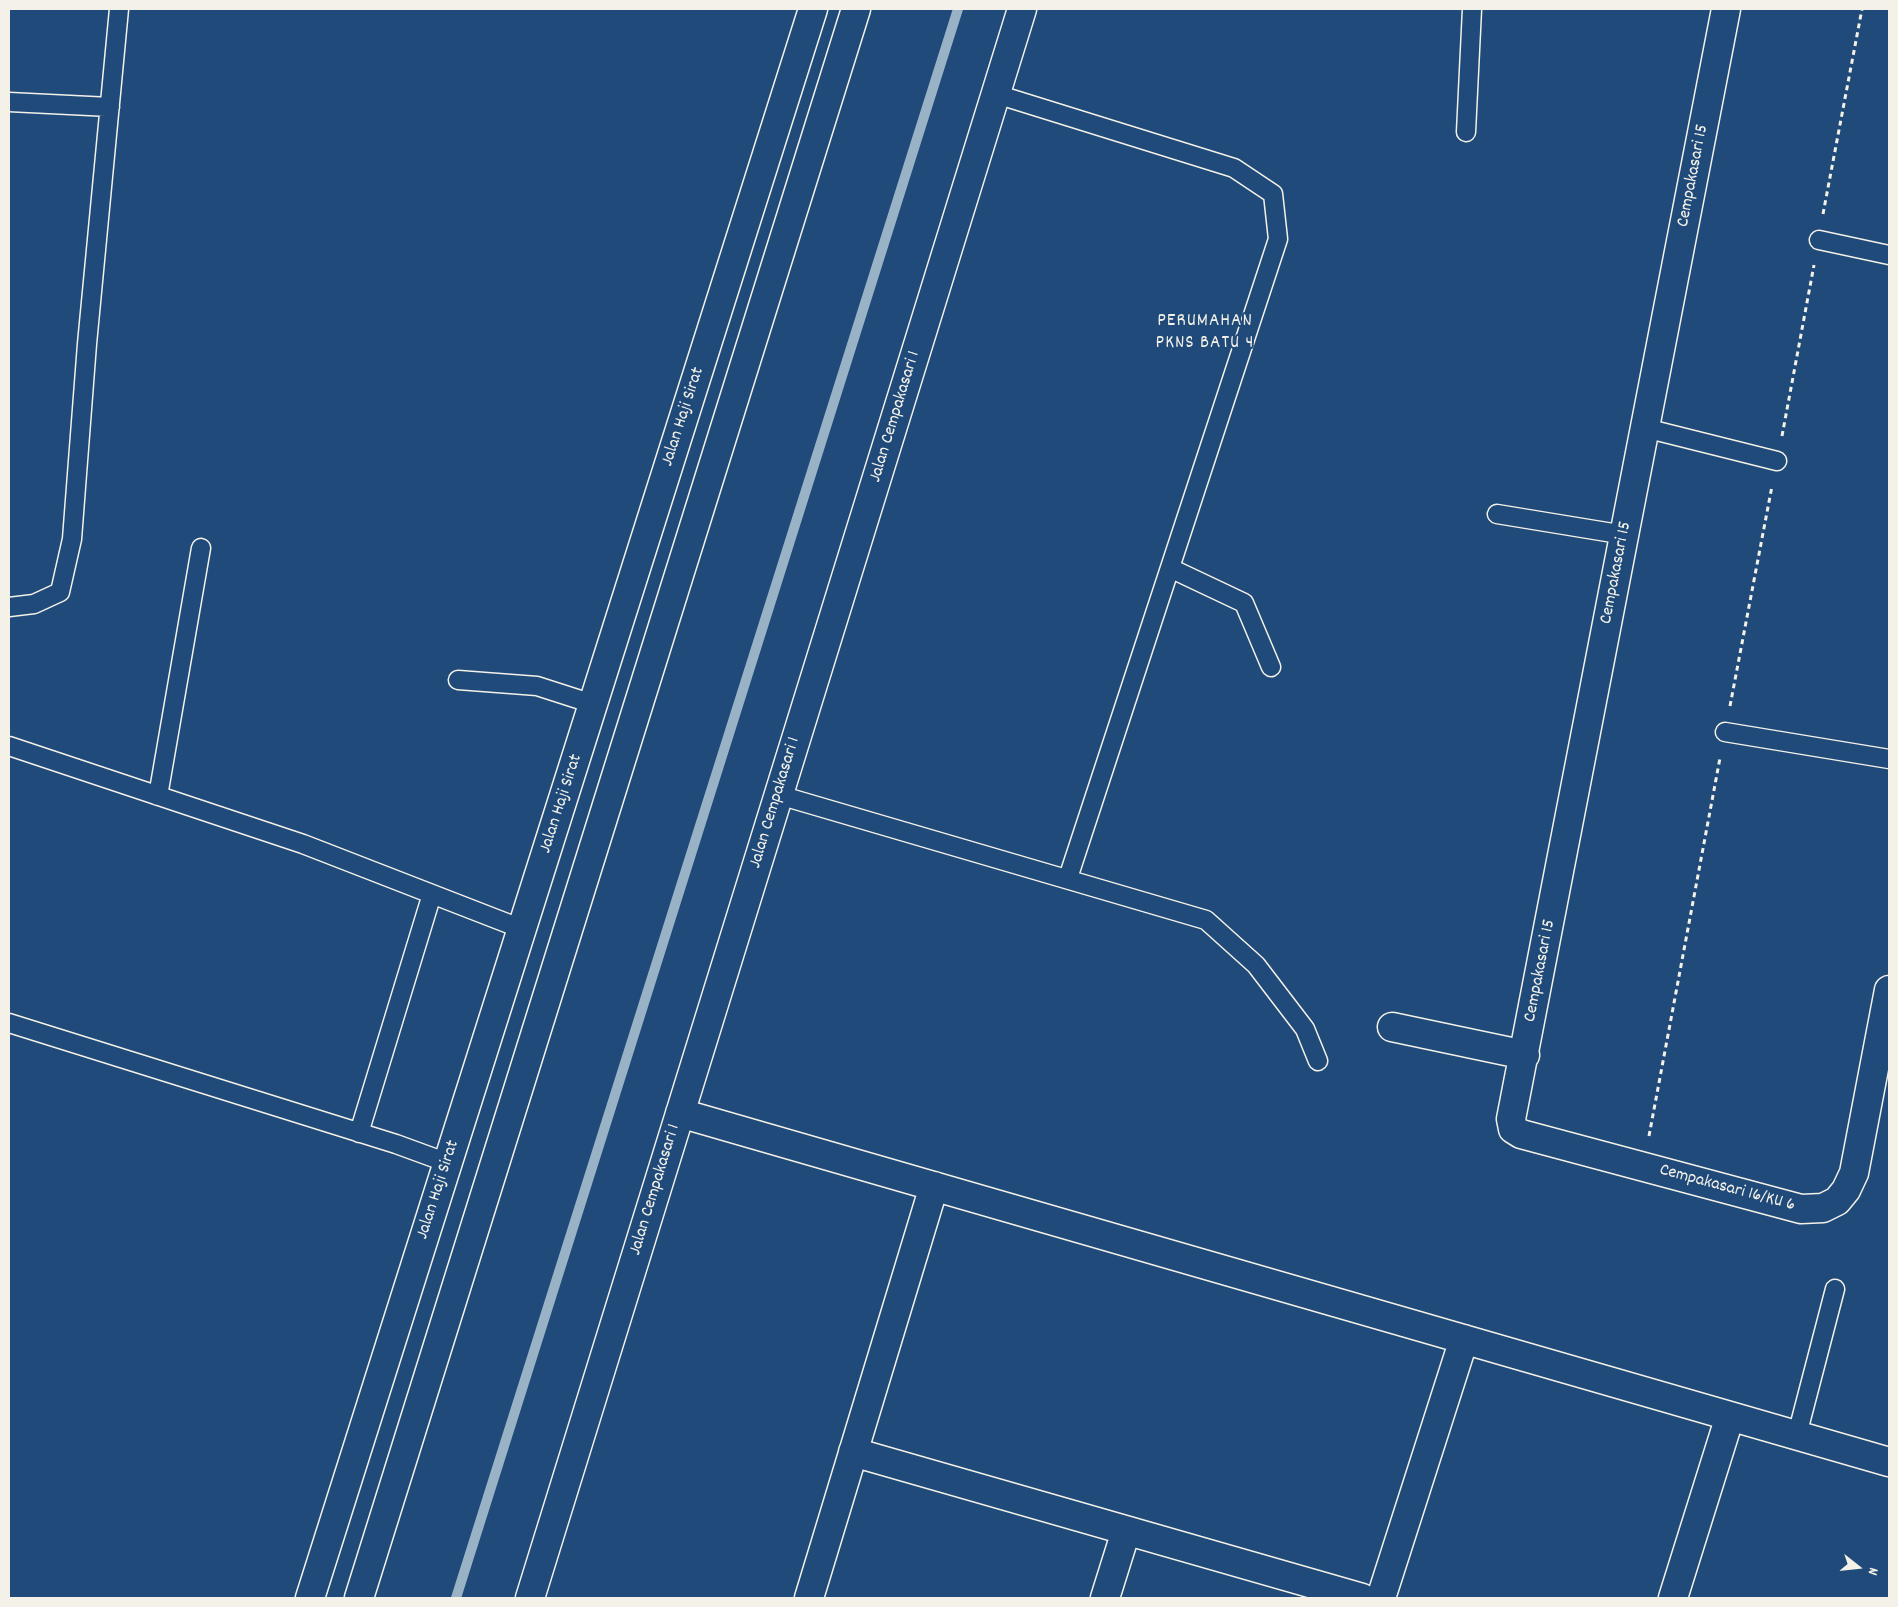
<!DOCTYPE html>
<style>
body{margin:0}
#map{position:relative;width:1898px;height:1607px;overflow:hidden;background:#1f4a7a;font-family:Dekko,sans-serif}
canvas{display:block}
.frame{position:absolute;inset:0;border:10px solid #f4f1e8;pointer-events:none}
.north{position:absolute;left:1833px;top:1542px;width:50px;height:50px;-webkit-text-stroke:4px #1f4a7a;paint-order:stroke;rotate:106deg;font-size:14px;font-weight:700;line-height:20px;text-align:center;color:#f4f1e8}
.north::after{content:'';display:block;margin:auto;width:18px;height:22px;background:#f4f1e8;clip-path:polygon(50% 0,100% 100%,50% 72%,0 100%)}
</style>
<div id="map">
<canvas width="1898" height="1607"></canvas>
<div class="frame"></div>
<div class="north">N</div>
</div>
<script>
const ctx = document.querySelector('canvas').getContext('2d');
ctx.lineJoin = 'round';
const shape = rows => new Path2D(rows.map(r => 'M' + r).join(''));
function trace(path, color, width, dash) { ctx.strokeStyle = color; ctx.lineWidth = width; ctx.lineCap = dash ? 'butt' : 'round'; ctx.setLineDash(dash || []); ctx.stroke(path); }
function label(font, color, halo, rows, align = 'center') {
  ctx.font = font + ' Dekko,sans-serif'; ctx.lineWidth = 4; ctx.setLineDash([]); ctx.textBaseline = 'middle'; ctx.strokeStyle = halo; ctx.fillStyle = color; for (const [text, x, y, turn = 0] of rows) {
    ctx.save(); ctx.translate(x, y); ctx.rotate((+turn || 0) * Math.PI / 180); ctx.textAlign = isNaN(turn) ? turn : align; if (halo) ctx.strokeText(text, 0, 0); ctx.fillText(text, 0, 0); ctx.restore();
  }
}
trace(shape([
 [456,1598,958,9]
]), '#99b2c5', 10);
const lane = shape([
 [996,94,1234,168,1273,194,1278,239,1068,878],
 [9,102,110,107],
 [1466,132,1472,9],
 [1819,240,1889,255],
 [1645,428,1777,461],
 [1497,514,1625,535],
 [1170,568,1244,603,1271,667],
 [9,607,34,604,60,592,72,539,87,344,119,9],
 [458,680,537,686,593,704],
 [1725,732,1889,759],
 [9,746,303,844,522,929],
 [779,795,1206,920,1256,965,1305,1029,1318,1061],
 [158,796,201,548],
 [9,1023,396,1144,448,1163],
 [359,1133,432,894],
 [1797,1435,1835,1289]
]);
const street = shape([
 [1726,9,1511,1119,1513,1129,1521,1134,1801,1209,1823,1208,1837,1201,1846,1190,1854,1173,1889,990],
 [1392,1027,1525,1055],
 [680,1113,1889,1462],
 [853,1452,1362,1598],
 [530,1598,1022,9],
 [809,1598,934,1186],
 [1105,1598,1126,1531],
 [1381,1598,1464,1339],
 [1673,1598,1730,1416]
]);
const secondary = shape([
 [310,1598,813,9],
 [359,1598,856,9]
]);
trace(lane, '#f4f1e8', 21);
trace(street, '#f4f1e8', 31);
trace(secondary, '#f4f1e8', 31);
trace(shape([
 [1823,214,1862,9],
 [1782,436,1814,265],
 [1730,706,1772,486],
 [1649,1136,1720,758]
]), '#f4f1e8', 3, [5, 4]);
trace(lane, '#1f4a7a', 18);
trace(street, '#1f4a7a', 28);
trace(secondary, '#1f4a7a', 28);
label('18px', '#f4f1e8', '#1f4a7a', [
 ["Cempakasari 15",1694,176,-79],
 ["Jalan Haji Sirat",684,417,-72],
 ["Jalan Cempakasari 1",896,417,-73],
 ["Cempakasari 15",1617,573,-79],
 ["Jalan Cempakasari 1",776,803,-73],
 ["Jalan Haji Sirat",562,804,-72],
 ["Cempakasari 15",1541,971,-79],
 ["Cempakasari 16/KU 6",1727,1189,15],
 ["Jalan Haji Sirat",439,1190,-72],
 ["Jalan Cempakasari 1",656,1190,-73]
]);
ctx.letterSpacing = '1px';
label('19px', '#f4f1e8', '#1f4a7a', [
 ["PERUMAHAN",1205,322],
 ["PKNS BATU 4",1205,344]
]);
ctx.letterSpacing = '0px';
</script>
